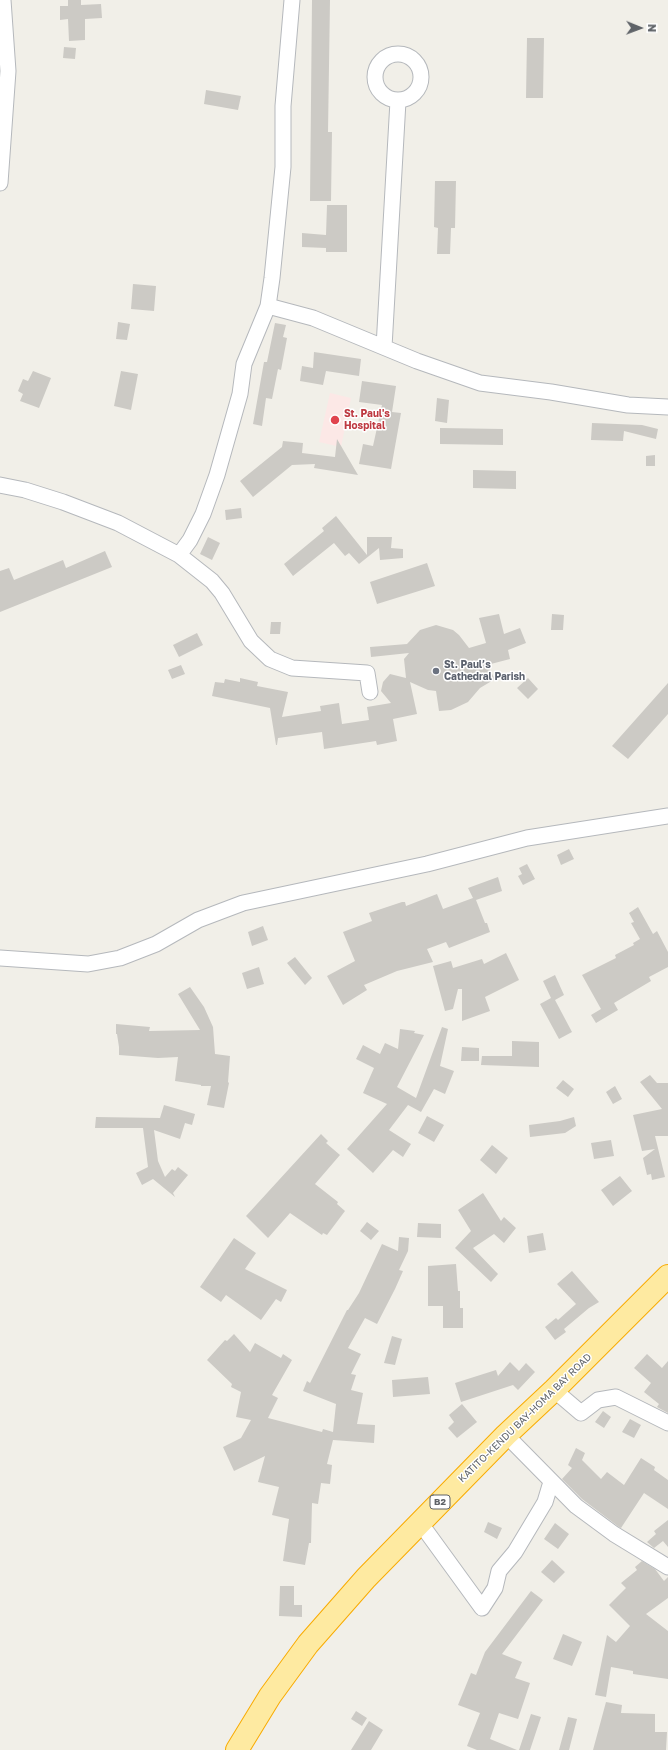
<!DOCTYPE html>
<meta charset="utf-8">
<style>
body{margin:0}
#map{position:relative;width:668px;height:1750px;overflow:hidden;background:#f1efe8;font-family:"Golos Text",sans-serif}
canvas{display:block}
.north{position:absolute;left:620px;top:8px;width:40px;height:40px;-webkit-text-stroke:3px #fff;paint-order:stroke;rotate:91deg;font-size:11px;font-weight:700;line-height:16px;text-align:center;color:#5f6368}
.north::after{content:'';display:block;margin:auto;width:14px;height:18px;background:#5f6368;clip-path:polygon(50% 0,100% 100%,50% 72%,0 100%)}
</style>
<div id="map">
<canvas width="668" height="1750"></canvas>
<div class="north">N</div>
</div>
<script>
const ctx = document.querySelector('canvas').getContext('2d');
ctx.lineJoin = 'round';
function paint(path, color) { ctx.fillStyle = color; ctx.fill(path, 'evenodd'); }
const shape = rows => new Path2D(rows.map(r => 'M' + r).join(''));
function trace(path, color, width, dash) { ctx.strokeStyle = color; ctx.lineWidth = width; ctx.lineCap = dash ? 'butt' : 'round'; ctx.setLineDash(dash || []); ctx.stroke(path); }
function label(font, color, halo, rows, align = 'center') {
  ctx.font = font + ' "Golos Text",sans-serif'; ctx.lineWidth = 3; ctx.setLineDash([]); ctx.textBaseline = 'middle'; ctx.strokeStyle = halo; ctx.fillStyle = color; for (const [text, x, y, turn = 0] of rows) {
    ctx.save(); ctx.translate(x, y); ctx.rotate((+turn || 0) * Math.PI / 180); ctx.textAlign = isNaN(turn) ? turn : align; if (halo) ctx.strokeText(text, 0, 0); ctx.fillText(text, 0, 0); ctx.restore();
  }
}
paint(shape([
 [330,393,351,398,341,447,319,442]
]), '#fce8e6');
paint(shape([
 [68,0,81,0,81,5,101,4,102,18,85,19,85,40,69,41,68,19,60,20,60,6,68,6],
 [312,0,330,0,328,132,332,132,331,201,310,201],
 [527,38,544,38,543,98,526,98],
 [64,47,76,48,75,59,63,58],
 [206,90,241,96,238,110,204,104],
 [435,181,456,181,455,228,451,228,450,254,437,254,438,228,434,227],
 [327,205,347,205,347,252,326,252,326,248,302,247,302,233,326,235],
 [133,284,156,286,154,311,131,309],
 [118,322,130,324,127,340,116,339],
 [275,323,286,325,283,337,287,338,281,370,278,369,272,399,266,398,262,426,253,424,264,362,267,362],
 [314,352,361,359,359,376,326,371,323,385,300,381,302,366,313,368],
 [33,371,51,378,39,408,20,401,23,394,18,391,23,379,28,381],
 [121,371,138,374,131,410,114,406],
 [362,381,396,386,392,412,401,413,391,469,359,464,363,444,373,446,382,405,359,402],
 [437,398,449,400,447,423,435,421],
 [592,423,642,425,658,429,656,439,624,431,623,441,591,440],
 [440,428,503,429,503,445,440,444],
 [337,439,358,475,314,468,315,464,292,465,253,497,240,481,282,447,283,441,303,443,302,453,335,457],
 [655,455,655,466,646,466,646,456],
 [473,470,516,471,516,489,473,488],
 [241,508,242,518,226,520,225,510],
 [336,516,367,555,367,537,392,537,391,548,403,549,403,558,380,560,379,548,359,564,349,553,345,556,334,543,293,576,284,564,324,531,322,528],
 [208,537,220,543,212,560,200,554],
 [105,551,112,567,0,612,0,571,9,568,14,580,63,560,66,568],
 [427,563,435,586,377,604,370,582],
 [499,614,504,634,520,628,526,643,508,650,510,659,487,665,495,679,480,688,468,702,451,710,439,711,436,691,428,690,410,682,417,714,393,719,397,741,377,745,376,741,324,749,322,732,278,738,277,745,276,745,270,708,212,696,215,682,224,683,225,679,240,682,240,678,258,682,257,686,288,692,282,717,321,711,320,706,339,703,342,724,369,720,367,707,391,703,381,691,383,682,390,674,406,678,404,659,409,653,371,657,370,647,407,644,420,630,436,625,453,630,459,635,469,648,486,643,479,618],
 [552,614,564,615,563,630,551,630],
 [271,622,281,622,280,634,270,634],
 [197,633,203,645,179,657,173,645],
 [181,665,185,674,172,679,168,670],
 [528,678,538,689,528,699,517,688],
 [668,683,668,714,628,759,612,746],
 [569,849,574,859,561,865,557,855],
 [527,864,535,879,523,885,518,876,522,874,519,868],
 [498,877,502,891,476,900,485,923,487,923,490,932,449,948,446,942,427,949,433,962,397,971,364,985,367,990,343,1005,327,976,355,961,343,932,372,921,369,913,402,902,405,902,406,906,437,894,443,909,473,898,468,888],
 [638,907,653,934,657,931,668,952,668,967,649,977,651,981,614,1003,618,1010,596,1023,591,1015,601,1009,582,975,616,958,615,955,634,945,633,943,640,939,631,923,634,922,629,913],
 [263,926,268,940,252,946,248,932],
 [506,953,519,980,485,997,490,1011,462,1021,462,989,458,989,453,1009,445,1011,433,966,451,961,453,968,482,959,484,964],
 [295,957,312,978,305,985,287,963],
 [259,967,264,984,247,989,242,973],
 [555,975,564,995,555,1000,572,1032,559,1039,540,1004,551,998,543,981],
 [190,987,204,1007,213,1027,215,1054,230,1056,228,1082,229,1083,224,1108,207,1105,211,1086,201,1086,201,1085,175,1081,178,1057,158,1058,119,1055,119,1047,117,1034,116,1034,116,1024,150,1027,149,1031,200,1030,178,994],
 [442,1027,448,1029,440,1066,454,1071,445,1094,434,1089,421,1112,408,1105,389,1130,411,1144,403,1157,393,1150,373,1173,347,1149,387,1104,363,1093,374,1068,356,1059,363,1045,380,1054,385,1043,398,1049,400,1029,415,1031,414,1033,424,1035,397,1087,416,1098],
 [512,1041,539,1042,539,1067,481,1065,482,1056,512,1056],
 [462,1047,479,1048,479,1061,461,1061],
 [650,1075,657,1083,668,1083,668,1136,655,1136,665,1177,652,1180,651,1174,647,1175,643,1158,655,1149,642,1151,633,1115,662,1109,640,1082],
 [563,1080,574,1089,568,1097,556,1088],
 [615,1086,622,1099,613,1104,606,1092],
 [164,1105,195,1114,192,1125,185,1123,180,1139,154,1130,158,1161,165,1177,172,1169,175,1171,178,1167,188,1175,173,1193,175,1197,153,1179,142,1185,136,1173,148,1167,143,1128,95,1128,96,1117,160,1118],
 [427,1116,444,1125,434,1142,418,1133],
 [574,1117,576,1126,565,1133,530,1137,529,1125,560,1121],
 [321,1134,328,1141,326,1143,340,1155,315,1184,338,1202,337,1204,345,1211,327,1235,323,1233,322,1235,290,1213,268,1238,246,1216],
 [611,1140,614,1156,594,1159,591,1143],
 [492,1145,508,1158,496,1174,480,1160],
 [620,1176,632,1191,613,1206,601,1190],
 [483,1193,501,1221,504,1217,516,1228,504,1243,494,1234,473,1248,498,1274,491,1282,455,1248,471,1231,458,1210],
 [367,1222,379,1231,371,1240,360,1231],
 [418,1223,441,1224,441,1238,417,1237],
 [543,1233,546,1250,529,1253,527,1236],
 [399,1237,409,1238,408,1251,399,1270,403,1271,395,1289,377,1324,365,1318,348,1348,361,1354,351,1374,356,1375,351,1390,363,1393,357,1424,375,1425,374,1443,333,1440,327,1464,332,1465,330,1484,321,1483,318,1504,312,1503,311,1543,309,1543,305,1565,283,1561,289,1519,272,1515,279,1487,258,1482,265,1456,234,1471,223,1447,241,1438,251,1420,236,1417,241,1392,231,1387,232,1384,207,1360,225,1340,227,1341,234,1334,250,1352,255,1343,281,1358,283,1354,292,1360,272,1395,278,1398,268,1418,322,1432,323,1429,333,1432,336,1404,303,1391,307,1381,310,1383,347,1310,348,1310,359,1293,382,1244,398,1251],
 [234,1238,256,1253,245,1269,287,1290,281,1302,276,1299,261,1320,226,1295,221,1302,200,1287],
 [456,1264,458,1291,460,1291,460,1308,463,1308,463,1328,443,1328,443,1306,428,1306,428,1266],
 [572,1271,599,1302,589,1308,564,1329,566,1332,555,1340,545,1327,556,1318,558,1320,576,1304,557,1284],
 [392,1336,402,1339,395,1365,384,1363],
 [647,1354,662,1368,668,1361,668,1413,657,1407,659,1404,644,1392,651,1383,634,1368],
 [510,1362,519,1371,526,1363,535,1372,518,1390,513,1385,461,1402,455,1383,496,1370,498,1376],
 [428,1377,430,1394,393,1397,392,1380],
 [462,1404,477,1422,457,1438,448,1428,454,1422,449,1415],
 [603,1411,611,1417,604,1428,595,1422],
 [630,1419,641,1425,634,1438,622,1432],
 [576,1448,585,1453,582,1460,601,1479,607,1472,624,1485,641,1458,655,1467,654,1470,668,1480,668,1509,644,1493,621,1528,619,1527,582,1499,562,1479,572,1468,568,1465],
 [668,1520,668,1547,663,1541,654,1548,647,1542,656,1534,654,1531],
 [488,1522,502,1528,497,1539,484,1532],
 [555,1523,569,1534,558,1549,544,1539],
 [552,1560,565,1572,554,1583,541,1572],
 [642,1561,655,1569,664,1581,668,1577,668,1598,646,1614,668,1631,668,1679,633,1674,633,1671,611,1667,606,1697,595,1695,607,1635,616,1642,630,1626,609,1605,626,1588,621,1583,637,1570,635,1567],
 [280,1586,294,1586,294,1605,302,1605,302,1617,279,1616],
 [531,1591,543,1600,502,1654,522,1662,515,1678,530,1683,518,1719,499,1713,490,1739,517,1750,477,1750,467,1746,480,1713,458,1705,471,1673,476,1675,485,1652],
 [563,1634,582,1642,572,1666,553,1659],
 [606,1702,622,1705,621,1713,655,1714,655,1732,667,1732,666,1750,593,1750],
 [356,1711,367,1718,362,1726,351,1719],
 [531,1714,541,1717,530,1750,519,1750],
 [568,1717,577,1719,569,1750,559,1750],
 [369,1721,383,1730,371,1750,351,1750]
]), '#cccac5');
const minor = shape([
 '375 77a23 23 0 1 1 46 0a23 23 0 1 1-46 0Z',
 [0,183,8,71,3,0],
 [268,306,313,318,417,361,480,383,551,392,628,405,668,407],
 [384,347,398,101],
 [0,485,25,490,63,502,118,523,179,555,212,581,222,593,251,641,270,659,292,668,367,673,370,692],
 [179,555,190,540,203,514,217,475,240,394,244,364,268,306,272,278,283,167,283,106,292,0],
 [0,958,88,964,120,958,156,944,198,920,243,903,427,864,527,838,668,816],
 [554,1390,581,1413,598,1400,616,1397,668,1423],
 [506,1435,576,1506,614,1534,668,1567],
 [421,1524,482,1608,495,1588,499,1571,515,1552,545,1502,551,1482]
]);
const trunk = shape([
 [237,1750,270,1696,308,1644,366,1578,506,1435,554,1390,668,1276]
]);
trace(minor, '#b5b8bc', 17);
trace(trunk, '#f9ab00', 24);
trace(minor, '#fff', 15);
trace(trunk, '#feeaa1', 22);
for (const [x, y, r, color] of [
 [335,420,5,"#e0444e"],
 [436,671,4,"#6b7280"]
]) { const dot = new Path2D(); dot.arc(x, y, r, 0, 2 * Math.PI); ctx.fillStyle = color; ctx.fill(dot); trace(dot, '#fff', 1.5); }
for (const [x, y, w] of [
 [440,1502,20]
]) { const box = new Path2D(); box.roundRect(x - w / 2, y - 7, w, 14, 3); ctx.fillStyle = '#fff'; ctx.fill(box); trace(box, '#5f6368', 1); }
label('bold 9px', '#5f6368', null, [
 ["B2",440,1502]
]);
label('bold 10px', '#be3a42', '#fff', [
 ["St. Paul's",344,414],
 ["Hospital",344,426]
], 'left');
label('bold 10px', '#5b616d', '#fff', [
 ["St. Paul’s",444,665],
 ["Cathedral Parish",444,677]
], 'left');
label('10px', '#5f6368', '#fff', [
 ["KATITO-KENDU BAY-HOMA BAY ROAD",525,1418,-44]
]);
</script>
